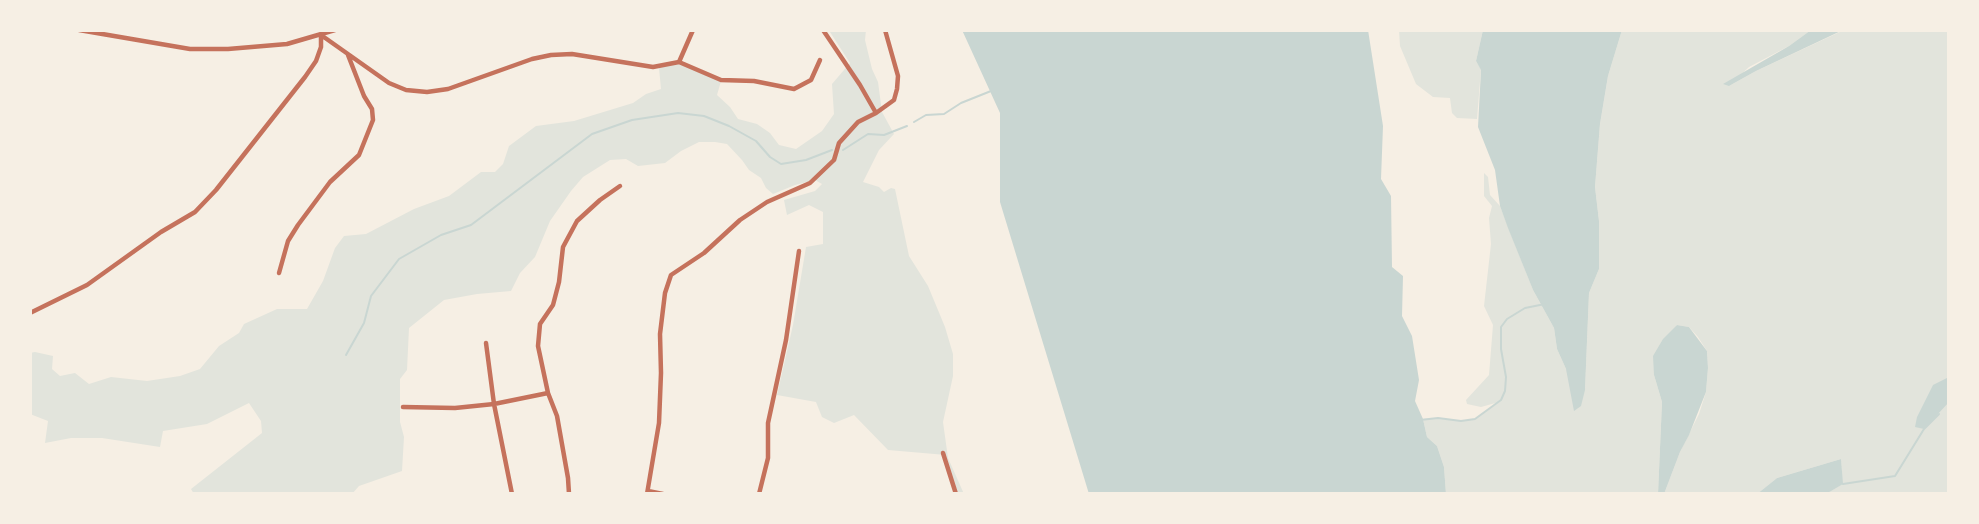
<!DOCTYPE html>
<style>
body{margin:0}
#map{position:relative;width:1979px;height:524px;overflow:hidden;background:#f6efe4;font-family:Barlow,sans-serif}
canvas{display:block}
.frame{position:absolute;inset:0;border:32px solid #f6efe4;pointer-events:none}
</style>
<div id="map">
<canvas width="1979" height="524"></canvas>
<div class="frame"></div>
</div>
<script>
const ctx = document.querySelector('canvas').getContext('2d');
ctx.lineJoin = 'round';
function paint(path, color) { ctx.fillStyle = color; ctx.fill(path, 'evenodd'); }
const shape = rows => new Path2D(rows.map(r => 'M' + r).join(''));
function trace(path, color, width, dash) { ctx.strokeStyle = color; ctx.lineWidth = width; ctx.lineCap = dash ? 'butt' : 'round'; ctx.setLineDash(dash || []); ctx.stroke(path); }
paint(shape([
 [831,30,866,30,865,40,872,69,878,82,882,112,894,134,879,150,863,182,879,187,884,192,891,188,895,189,909,256,928,286,945,327,953,354,953,376,943,422,948,458,964,494,958,494,946,455,888,450,854,415,834,423,822,417,816,402,777,395,793,325,806,247,823,244,823,212,809,205,787,215,784,200,815,191,822,184,815,180,795,185,773,194,766,188,761,178,749,170,742,160,727,144,715,142,699,142,681,151,665,163,638,166,626,159,610,160,583,177,571,191,550,221,535,257,520,273,511,291,477,294,444,300,409,328,407,370,400,379,400,422,404,437,402,471,359,486,352,494,194,494,191,489,262,433,261,421,249,403,207,424,163,431,160,447,102,438,71,438,45,443,48,421,30,414,30,353,35,352,53,356,52,369,60,376,75,373,89,384,111,377,147,381,180,376,200,369,219,346,239,333,244,324,277,309,307,309,323,281,335,248,344,236,366,234,414,209,449,196,481,172,495,172,503,164,509,146,536,126,574,121,633,103,646,94,661,89,659,68,679,63,721,81,717,95,730,107,738,119,757,124,770,133,779,145,796,149,822,131,834,114,832,84,850,63,830,32],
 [1399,30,1483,30,1476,61,1481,69,1477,119,1457,118,1452,113,1450,98,1433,97,1416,84,1400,46],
 [1622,30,1811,30,1789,46,1749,67,1729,86,1756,71,1844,30,1949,30,1949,494,1826,494,1842,484,1841,459,1777,478,1757,494,1664,494,1680,452,1699,414,1706,392,1708,368,1707,351,1698,337,1689,327,1677,325,1654,375,1662,402,1658,494,1446,494,1444,467,1437,446,1427,437,1423,419,1438,418,1461,421,1475,419,1499,402,1481,407,1467,404,1466,400,1489,375,1493,325,1484,306,1491,244,1489,218,1492,206,1484,196,1484,173,1488,177,1490,195,1500,206,1533,290,1554,328,1557,349,1566,369,1585,390,1589,293,1599,269,1599,221,1595,187,1600,124,1608,76]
]), '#e2e4dc');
paint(shape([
 [962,30,1368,30,1383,126,1381,179,1391,196,1392,267,1403,276,1402,316,1412,336,1419,380,1415,401,1423,419,1427,437,1437,446,1444,467,1446,494,1089,494,1000,202,1000,113],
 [1483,30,1622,30,1608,76,1600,124,1595,187,1599,221,1599,269,1589,293,1585,390,1581,406,1574,411,1566,369,1557,349,1554,328,1533,290,1508,228,1500,206,1495,170,1478,127,1481,70,1476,61],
 [1811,30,1843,30,1756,71,1729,86,1723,84,1789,46],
 [1677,325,1689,327,1707,351,1708,368,1706,392,1689,435,1680,452,1664,494,1658,494,1662,402,1654,375,1653,356,1663,339],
 [1949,377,1949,402,1924,429,1915,427,1917,417,1933,385],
 [1841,459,1843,484,1826,494,1757,494,1777,478]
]), '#c9d6d2');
trace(shape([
 [914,122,926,115,944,114,961,103,991,91],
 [843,150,868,134,884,135,907,126],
 [346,355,364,323,371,296,399,259,441,235,471,225,592,134,632,120,678,113,704,116,729,126,756,141,770,157,781,164,806,160,832,150],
 [1420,420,1438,418,1461,421,1475,419,1501,400,1505,391,1506,377,1501,349,1501,327,1507,319,1525,308,1545,304],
 [1843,484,1895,476,1924,429,1939,414]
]), '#c9d6d2', 2);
trace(shape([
 [79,30,190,49,228,49,287,44,335,30],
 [823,30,860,85,876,113],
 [321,35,389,83,406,90,427,92,448,89,532,59,551,55,572,54,653,67,679,62,721,80,754,81,794,89,811,80,820,60],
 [679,62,693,30],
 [279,273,288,241,298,225,330,182,359,155,373,120,372,109,364,96,348,55],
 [30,313,87,285,161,232,195,212,216,190,305,77,316,61,321,47,321,35],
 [486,343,494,404,512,494],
 [403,407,455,408,494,404,548,393],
 [943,453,956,494],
 [648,491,663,494],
 [569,494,568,478,557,416,548,393,538,346,540,324,553,305,559,282,563,247,577,221,600,200,620,186],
 [647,494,659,423,661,373,660,334,665,293,671,275,704,253,740,220,767,202,810,183,834,160,839,143,858,122,876,113,894,100,897,89,898,76,885,30],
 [759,494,768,458,768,423,786,340,799,251]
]), '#c5725c', 4.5);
</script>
